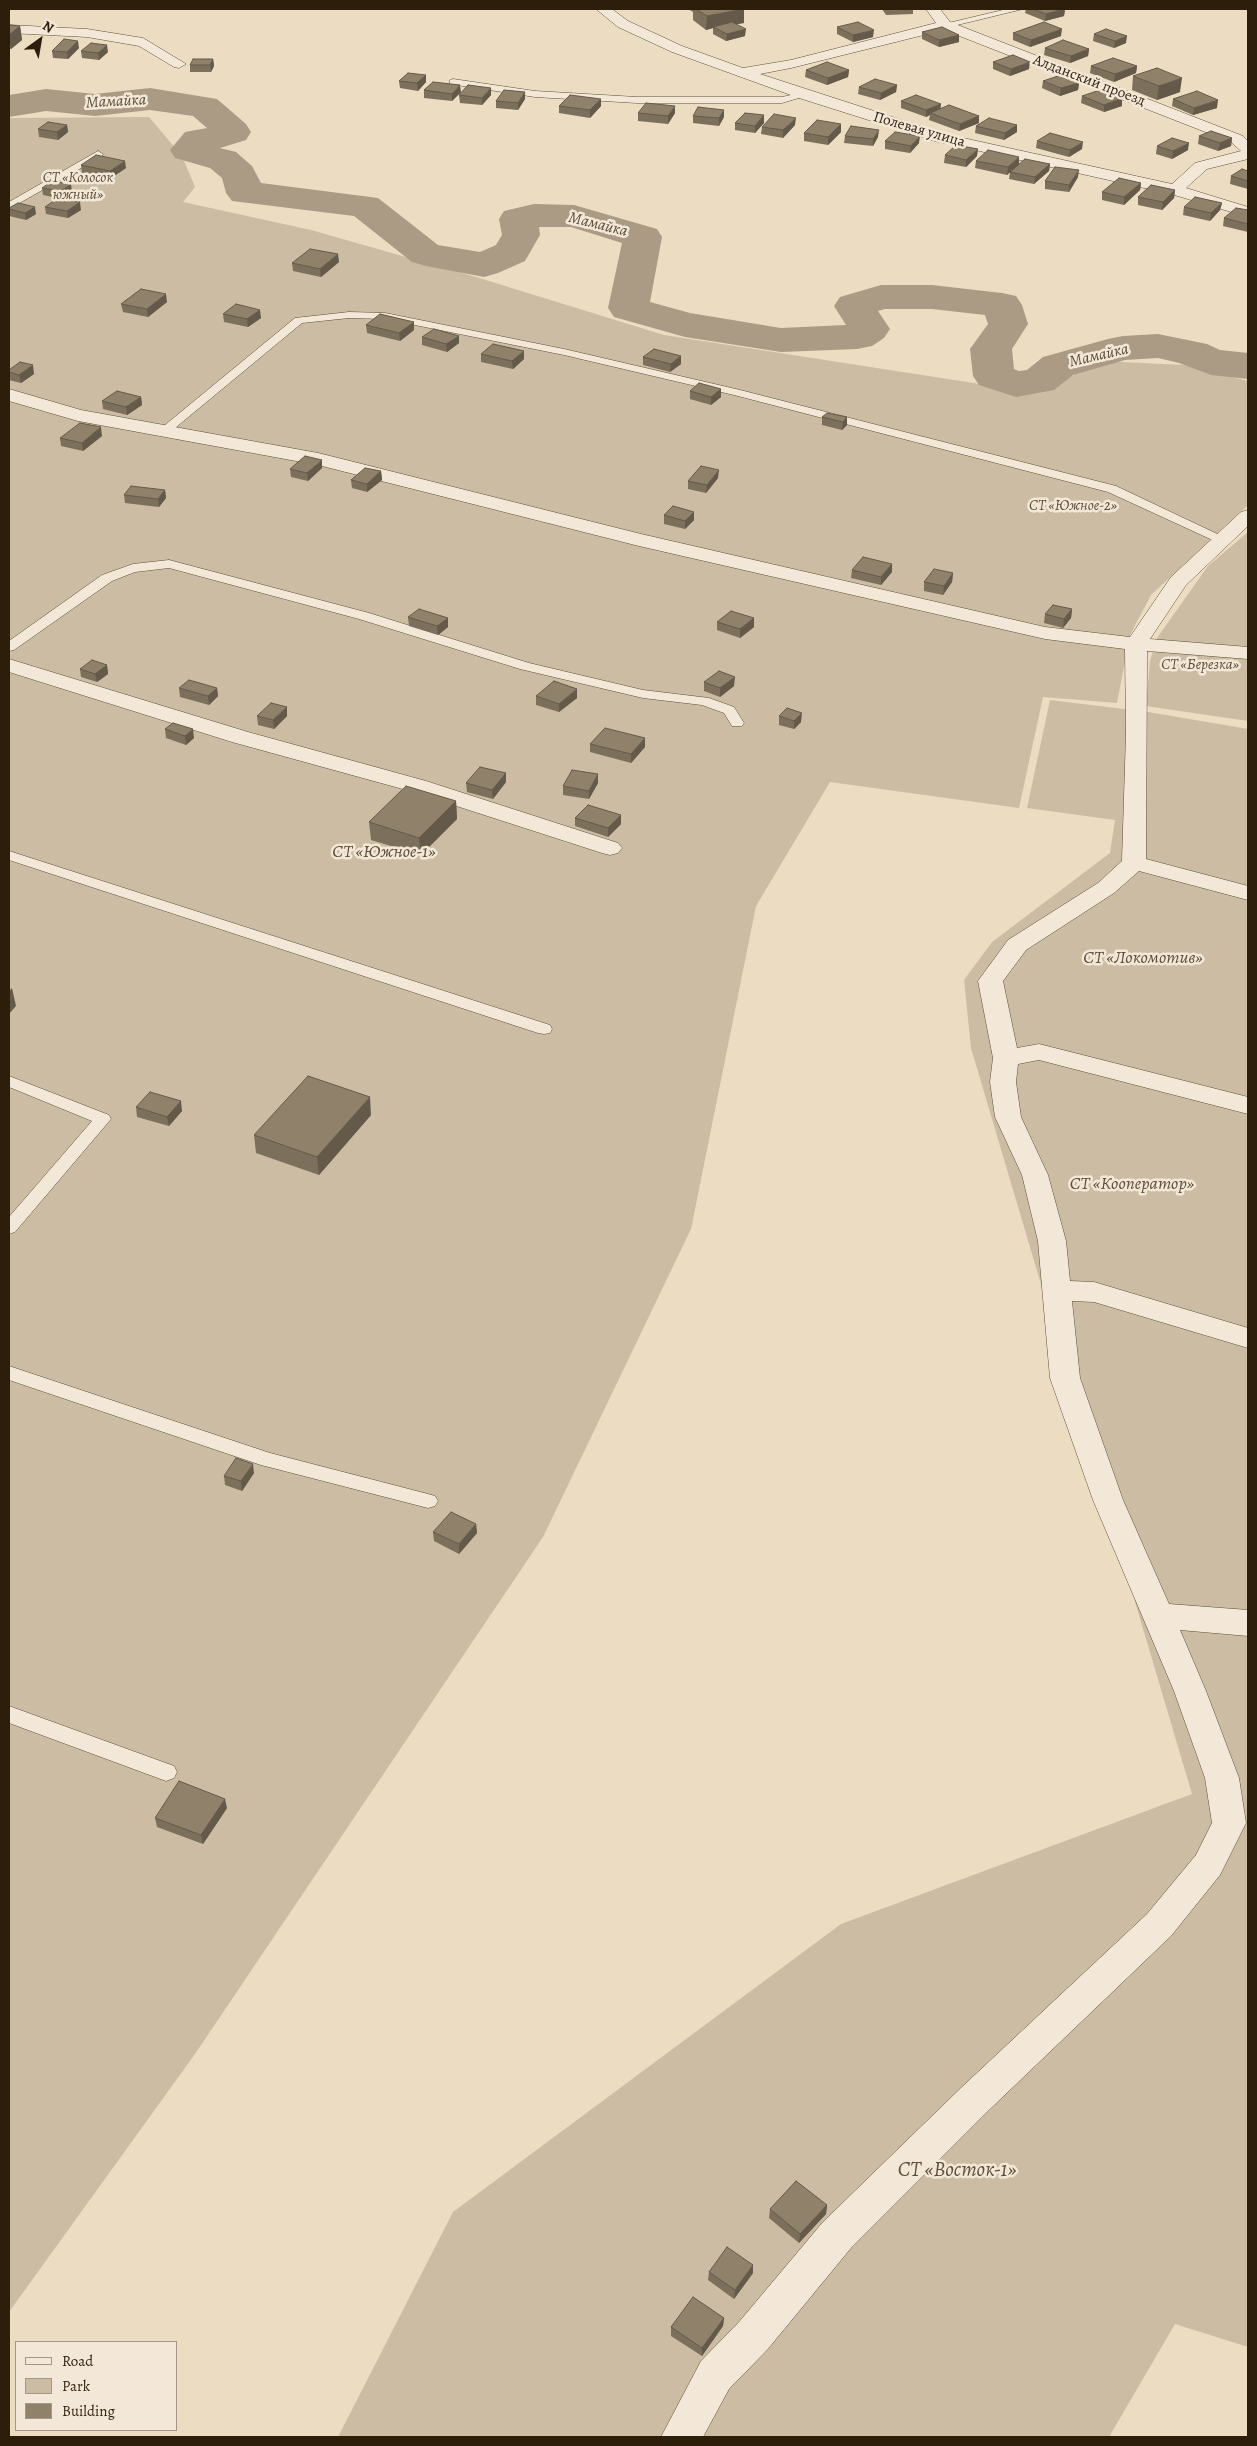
<!DOCTYPE html>
<meta charset="utf-8">
<style>
body{margin:0}
#map{position:relative;width:1257px;height:2446px;overflow:hidden;background:#ecdcc2;font-family:Alegreya,serif}
canvas{display:block}
.frame{position:absolute;inset:0;border:10px solid #2d1e0b;pointer-events:none}
.legend{position:absolute;left:15px;top:2341px;width:162px;height:90px;box-sizing:border-box;background:#f3e8d7;border:1px solid #a49785;margin:0;padding:6px 9px;list-style:none;font-size:15px;color:#2d1e0b}
.legend li{display:flex;align-items:center;gap:10px;height:25px}
.legend b{width:25px;border:1px solid #a49785}
.north{position:absolute;left:15px;top:15px;width:50px;height:50px;-webkit-text-stroke:4px #f3e8d7;paint-order:stroke;rotate:32deg;font-size:14px;font-weight:700;line-height:20px;text-align:center;color:#2d1e0b}
.north::after{content:'';display:block;margin:auto;width:18px;height:22px;background:#2d1e0b;clip-path:polygon(50% 0,100% 100%,50% 72%,0 100%)}
</style>
<div id="map">
<canvas width="1257" height="2446"></canvas>
<div class="frame"></div>
<ul class="legend">
<li><b style="height:6px;background:#f3e8d7"></b>Road</li>
<li><b style="height:14px;background:#ccbca3"></b>Park</li>
<li><b style="height:14px;background:#90816a"></b>Building</li>
</ul>
<div class="north">N</div>
</div>
<script>
const ctx = document.querySelector('canvas').getContext('2d');
ctx.lineJoin = 'round';
function paint(path, color) { ctx.fillStyle = color; ctx.fill(path, 'evenodd'); }
const shape = rows => new Path2D(rows.map(r => 'M' + r).join(''));
function trace(path, color, width, dash) { ctx.strokeStyle = color; ctx.lineWidth = width; ctx.lineCap = dash ? 'butt' : 'round'; ctx.setLineDash(dash || []); ctx.stroke(path); }
function label(font, color, halo, rows, align = 'center') {
  ctx.font = font + ' Alegreya,serif'; ctx.lineWidth = 5; ctx.setLineDash([]); ctx.textBaseline = 'middle'; ctx.strokeStyle = halo; ctx.fillStyle = color; for (const [text, x, y, turn = 0] of rows) {
    ctx.save(); ctx.translate(x, y); ctx.rotate((+turn || 0) * Math.PI / 180); ctx.textAlign = isNaN(turn) ? turn : align; if (halo) ctx.strokeText(text, 0, 0); ctx.fillText(text, 0, 0); ctx.restore();
  }
}
paint(shape([
 [149,117,182,156,195,187,183,202,311,230,476,277,664,335,1038,393,1101,361,1184,365,1248,381,1248,505,1151,595,1130,635,1117,703,1043,697,1019,808,830,782,756,906,691,1229,543,1537,195,2054,9,2312,9,118],
 [1248,532,1248,721,1146,706,1150,661,1157,638,1208,566],
 [1050,700,1148,712,1248,729,1248,2347,1175,2324,1109,2437,338,2437,453,2212,841,1924,1192,1794,971,1048,964,980,992,942,1110,853,1115,820,1027,808]
]), '#ccbca3');
paint(shape([
 [150,88,217,99,246,124,251,132,246,140,220,148,236,152,252,166,261,183,378,198,438,245,480,252,496,245,502,235,499,219,504,211,534,204,574,205,657,229,662,237,650,302,690,313,781,328,846,325,834,306,840,297,881,285,932,285,1002,293,1016,296,1022,305,1028,324,1012,349,1014,369,1019,371,1027,370,1043,357,1108,339,1123,336,1158,334,1207,344,1220,350,1248,353,1248,379,1211,375,1179,363,1158,358,1125,360,1073,375,1054,390,1016,397,979,385,973,376,970,349,988,324,985,315,932,309,885,309,878,311,890,329,884,338,872,346,857,349,781,352,685,337,614,317,608,308,622,243,571,227,539,227,540,235,525,261,498,273,484,277,426,266,412,262,354,216,232,201,226,193,222,178,210,168,175,158,170,150,185,132,207,128,193,116,150,110,95,116,46,111,9,117,9,95,46,89,95,94,150,88]
]), '#ab9b84');
const service = shape([
 [1007,9,1023,9,945,28,940,25,1007,9],
 [453,79,535,91,637,97,782,97,804,92,809,95,782,103,637,103,535,97,450,84,450,80,453,79],
 [98,151,103,154,102,156,9,209,9,202,98,151],
 [349,312,385,313,564,349,740,390,1116,486,1230,540,1229,543,1219,543,1108,492,734,395,564,355,385,319,349,318,302,323,169,433,161,433,159,430,295,318,349,312],
 [169,560,369,613,529,663,643,690,709,698,734,707,744,723,742,726,732,726,724,713,702,705,643,698,520,669,359,619,169,568,135,572,112,581,14,650,9,651,9,641,102,575,133,564,169,560],
 [9,851,550,1025,552,1029,550,1033,544,1034,538,1033,9,860,9,851],
 [9,1076,109,1115,111,1119,15,1232,9,1234,9,1217,92,1121,9,1087,9,1076],
 [9,1366,270,1453,428,1494,435,1496,438,1501,435,1506,428,1508,261,1465,9,1380,9,1366],
 [9,1706,174,1766,177,1772,174,1778,166,1781,9,1723,9,1706]
]);
const minor = shape([
 [596,9,612,9,628,21,682,46,743,68,791,60,936,23,926,9,940,9,950,22,1243,136,1248,141,1248,159,1207,169,1186,188,1248,207,1248,217,1171,194,935,141,799,98,672,52,618,27,596,9],
 [944,30,1231,142,1241,151,1195,163,1172,184,945,134,760,74,791,68,944,30],
 [9,25,87,29,143,38,186,64,179,68,174,67,139,46,87,37,9,33,9,25],
 [9,389,81,410,318,453,641,534,1045,627,1130,637,1171,577,1241,512,1248,510,1248,526,1186,585,1150,639,1248,647,1248,659,1147,651,1146,859,1248,886,1248,900,1139,871,1114,893,1026,950,1003,981,1017,1048,1039,1044,1248,1097,1248,1114,1039,1060,1018,1064,1016,1082,1021,1117,1048,1175,1066,1241,1070,1281,1094,1282,1248,1328,1248,1348,1094,1302,1072,1301,1080,1378,1123,1500,1169,1604,1248,1610,1248,1636,1180,1630,1206,1691,1239,1778,1246,1823,1220,1875,1171,1936,989,2110,851,2248,767,2350,729,2389,703,2437,661,2437,701,2361,739,2322,823,2222,963,2086,1147,1914,1196,1855,1212,1823,1205,1778,1174,1691,1093,1500,1050,1378,1038,1241,1022,1175,995,1117,990,1082,993,1058,978,981,1008,940,1098,883,1122,861,1126,734,1125,649,1045,639,639,546,318,465,78,421,9,401,9,389],
 [9,659,248,732,426,781,618,843,622,848,618,853,610,855,602,853,410,791,232,742,9,672,9,659]
]);
trace(service, '#5d4e39', 1);
trace(minor, '#5d4e39', 1);
paint(service, '#f3e8d7');
paint(minor, '#f3e8d7');
paint(shape([
 [688,9,743,9,744,23,736,24,745,36,726,41,713,34,713,28,706,30,693,20,693,12],
 [882,9,913,9,913,14,886,15],
 [1026,9,1065,9,1064,16,1045,21,1025,13],
 [9,25,20,26,22,40,11,49,9,48],
 [837,27,873,37,853,42,837,34],
 [922,32,959,35,959,42,939,47,922,39],
 [1013,33,1061,36,1030,47,1013,40],
 [1094,34,1126,43,1114,48,1093,41],
 [79,48,68,59,53,58,52,51],
 [1045,48,1089,49,1088,56,1070,63,1044,55],
 [81,51,108,52,99,60,82,58],
 [213,59,214,66,211,72,190,72,190,65],
 [993,62,1029,69,1010,76,993,69],
 [1091,66,1137,66,1136,73,1114,82,1090,73],
 [806,70,849,70,848,77,827,85,805,77],
 [426,75,426,82,418,91,400,88,399,81],
 [1133,76,1180,92,1157,100,1132,90],
 [1043,81,1079,83,1078,90,1060,96,1042,88],
 [897,85,896,92,880,100,858,94,859,87],
 [424,90,461,92,452,101,424,98],
 [459,95,491,95,482,105,460,103],
 [1082,96,1122,106,1104,112,1081,103],
 [525,99,518,110,496,108,496,101],
 [1173,99,1217,108,1193,115,1172,106],
 [901,101,941,104,940,109,979,116,979,123,959,131,929,120,930,115,926,117,901,108],
 [559,106,601,106,590,118,559,113],
 [638,113,675,113,668,124,638,121],
 [764,115,764,123,755,133,735,130,735,123],
 [693,116,724,117,719,126,693,123],
 [841,124,841,132,828,145,804,141,804,133],
 [67,125,68,132,58,140,39,137,38,129],
 [795,125,783,138,761,134,762,127],
 [1017,125,1017,132,1004,140,975,133,976,126],
 [845,136,878,137,873,146,844,143],
 [1199,136,1232,138,1231,146,1218,151,1198,144],
 [885,141,919,143,910,153,885,149],
 [1037,141,1082,149,1069,157,1036,148],
 [1157,146,1188,150,1172,159,1156,154],
 [945,155,977,156,966,167,944,163],
 [976,161,1019,164,1050,164,1049,171,1034,184,1009,179,1010,172,1007,175,975,168],
 [81,165,126,168,111,178,82,173],
 [1248,171,1248,189,1230,184,1231,176],
 [1078,177,1069,192,1045,189,1045,181],
 [1141,183,1140,190,1124,205,1102,200,1102,192],
 [42,188,72,191,62,199,43,195],
 [1175,190,1174,198,1162,210,1138,205,1138,197],
 [1222,203,1220,210,1210,221,1183,215,1184,207],
 [45,207,81,210,68,218,46,214],
 [9,208,36,214,26,220,9,216],
 [1248,210,1248,232,1223,226,1224,218],
 [339,262,321,277,293,271,292,263],
 [167,302,148,317,123,312,121,304],
 [223,314,261,318,248,327,224,322],
 [366,325,414,330,400,341,367,333],
 [422,337,459,343,447,352,422,345],
 [481,354,524,359,513,369,481,362],
 [681,356,681,364,670,372,643,365,643,357],
 [9,370,34,374,21,383,9,380],
 [690,391,721,397,711,405,690,399],
 [141,397,142,405,127,415,103,409,102,401],
 [822,417,847,417,847,425,842,430,822,425],
 [102,436,83,451,61,446,60,438],
 [322,468,308,481,291,477,290,469],
 [381,471,382,480,367,492,352,488,351,480],
 [718,478,706,493,688,489,688,481],
 [165,490,166,498,159,507,125,503,124,495],
 [694,512,694,520,685,529,664,524,664,515],
 [892,564,892,572,881,585,851,578,852,570],
 [953,573,952,582,943,595,924,591,924,582],
 [1072,609,1071,618,1063,628,1044,623,1045,614],
 [408,617,448,627,438,635,409,626],
 [754,618,754,627,740,638,717,630,717,622],
 [107,665,108,674,97,682,81,677,80,669],
 [704,682,734,686,720,697,704,691],
 [179,688,217,688,218,696,209,705,180,697],
 [536,696,577,698,559,712,536,705],
 [257,716,287,716,274,729,258,725],
 [779,716,801,722,794,729,779,725],
 [165,729,194,738,186,745,166,738],
 [645,738,645,747,631,763,590,752,590,744],
 [506,773,506,782,493,799,467,792,466,783],
 [598,783,589,799,563,795,563,786],
 [456,801,457,819,421,855,371,840,369,822],
 [621,815,621,824,608,837,575,826,575,818],
 [136,1107,182,1111,169,1126,137,1117],
 [371,1115,319,1175,256,1153,254,1135],
 [254,1473,242,1491,225,1485,224,1476],
 [476,1524,477,1533,459,1554,434,1541,433,1532],
 [227,1808,203,1844,157,1827,155,1818],
 [827,2205,826,2214,799,2243,769,2218,770,2209],
 [709,2272,753,2273,734,2299,708,2280],
 [724,2318,723,2326,702,2356,671,2336,671,2327]
]), '#7c6f5b');
paint(shape([
 [744,9,744,23,715,28,713,27,713,28,706,30,707,16],
 [1065,9,1064,16,1045,21,1046,14],
 [20,26,22,40,11,49,9,35],
 [746,29,745,36,726,41,727,34],
 [1062,29,1061,36,1030,47,1031,40],
 [874,30,873,37,853,42,853,35],
 [959,35,959,42,939,47,939,40],
 [1127,36,1126,43,1114,48,1115,41],
 [78,41,79,48,68,59,67,52],
 [107,45,108,52,99,60,98,53],
 [1089,49,1088,56,1070,63,1071,56],
 [213,59,214,66,211,72,210,65],
 [1030,62,1029,69,1010,76,1011,69],
 [1137,66,1136,73,1114,82,1115,74],
 [849,70,848,77,827,85,828,78],
 [426,75,426,82,418,91,417,83],
 [1182,78,1180,92,1157,100,1159,86],
 [1079,83,1078,90,1060,96,1061,88],
 [460,85,461,92,452,101,452,94],
 [897,85,896,92,880,100,881,93],
 [491,88,491,95,482,105,482,98],
 [525,92,525,99,518,110,518,103],
 [1122,98,1122,106,1104,112,1104,105],
 [601,99,601,106,590,118,590,110],
 [1218,100,1217,108,1193,115,1194,108],
 [941,104,940,111,930,113,930,115,926,117,926,110],
 [675,106,675,113,668,124,668,116],
 [724,110,724,117,719,126,719,118],
 [764,115,764,123,755,133,755,126],
 [979,116,979,123,959,131,960,124],
 [796,118,795,125,783,138,783,130],
 [841,124,841,132,828,145,828,137],
 [67,125,68,132,58,140,57,132],
 [1017,125,1017,132,1004,140,1005,133],
 [879,130,878,137,873,146,873,139],
 [920,136,919,143,910,153,911,146],
 [1232,138,1231,146,1218,151,1220,143],
 [1083,142,1082,149,1069,157,1070,150],
 [1189,143,1188,150,1172,159,1173,151],
 [978,149,977,156,966,167,966,160],
 [1019,157,1019,164,1007,175,1008,167],
 [125,161,126,168,111,178,110,171],
 [1050,164,1049,171,1034,184,1035,177],
 [1079,170,1078,177,1069,192,1069,185],
 [1141,183,1140,190,1124,205,1124,197],
 [71,184,72,191,62,199,61,191],
 [1175,190,1174,198,1162,210,1163,202],
 [80,202,81,210,68,218,67,211],
 [1222,203,1220,210,1210,221,1211,213],
 [35,207,36,214,26,220,25,213],
 [338,254,339,262,321,277,320,269],
 [166,294,167,302,148,317,147,309],
 [260,310,261,318,248,327,247,319],
 [414,322,414,330,400,341,399,333],
 [459,336,459,343,447,352,446,344],
 [524,351,524,359,513,369,512,361],
 [681,356,681,364,670,372,671,364],
 [33,365,34,374,21,383,19,375],
 [721,389,721,397,711,405,711,397],
 [141,397,142,405,127,415,126,407],
 [847,417,847,425,842,430,843,422],
 [101,427,102,436,83,451,82,443],
 [322,460,322,468,308,481,307,473],
 [719,470,718,478,706,493,707,485],
 [381,471,382,480,367,492,367,484],
 [165,490,166,498,159,507,158,499],
 [694,512,694,520,685,529,685,521],
 [892,564,892,572,881,585,881,577],
 [953,573,952,582,943,595,944,586],
 [1072,609,1071,618,1063,628,1064,619],
 [448,618,448,627,438,635,437,626],
 [754,618,754,627,740,638,740,629],
 [107,665,108,674,97,682,95,674],
 [735,677,734,686,720,697,720,688],
 [217,688,218,696,209,705,208,696],
 [577,689,577,698,559,712,559,704],
 [287,707,287,716,274,729,273,720],
 [802,713,801,722,794,729,794,721],
 [193,729,194,738,186,745,185,736],
 [645,738,645,747,631,763,631,754],
 [506,773,506,782,493,799,492,790],
 [598,774,598,783,589,799,589,791],
 [456,801,457,819,421,855,419,838],
 [621,815,621,824,608,837,608,828],
 [12,988,16,1006,9,1014,9,991],
 [370,1097,371,1115,319,1175,317,1157],
 [181,1101,182,1111,169,1126,167,1117],
 [253,1464,254,1473,242,1491,241,1481],
 [476,1524,477,1533,459,1554,459,1544],
 [225,1799,227,1808,203,1844,201,1835],
 [827,2205,826,2214,799,2243,800,2234],
 [753,2265,753,2273,734,2299,735,2290],
 [724,2318,723,2326,702,2356,702,2348]
]), '#655a4a');
const building = shape([
 [696,9,744,9,707,16,696,9],
 [1033,9,1064,9,1046,14,1033,9],
 [732,22,746,29,727,34,713,27,732,22],
 [858,22,874,30,853,35,837,27,858,22],
 [1044,22,1062,29,1031,40,1013,33,1044,22],
 [9,25,20,26,9,35,9,25],
 [942,27,959,35,939,40,922,32,942,27],
 [1106,29,1127,36,1115,41,1094,34,1106,29],
 [64,39,78,41,67,52,52,51,64,39],
 [1063,40,1089,49,1071,56,1045,48,1063,40],
 [91,43,107,45,98,53,81,51,91,43],
 [1013,55,1030,62,1011,69,993,62,1013,55],
 [1113,58,1137,66,1115,74,1091,66,1113,58],
 [193,59,213,59,210,65,190,65,193,59],
 [827,62,849,70,828,78,806,70,827,62],
 [1157,68,1182,78,1159,86,1133,76,1157,68],
 [408,73,426,75,417,83,399,81,408,73],
 [1061,75,1079,83,1061,88,1043,81,1061,75],
 [875,79,897,85,881,93,859,87,875,79],
 [433,82,460,85,452,94,424,90,433,82],
 [468,85,491,88,482,98,459,95,468,85],
 [504,90,525,92,518,103,496,101,504,90],
 [1100,90,1122,98,1104,105,1082,96,1100,90],
 [1197,91,1218,100,1194,108,1173,99,1197,91],
 [570,95,601,99,590,110,559,106,570,95],
 [916,95,941,104,926,110,901,101,916,95],
 [646,103,675,106,668,116,638,113,646,103],
 [949,105,979,116,960,124,930,113,949,105],
 [698,107,724,110,719,118,693,116,698,107],
 [745,113,764,115,755,126,735,123,745,113],
 [774,114,796,118,783,130,762,127,774,114],
 [989,118,1017,125,1005,133,976,126,989,118],
 [817,120,841,124,828,137,804,133,817,120],
 [48,122,67,125,57,132,38,129,48,122],
 [851,126,879,130,873,139,845,136,851,126],
 [1211,131,1232,138,1220,143,1199,136,1211,131],
 [895,132,920,136,911,146,885,141,895,132],
 [1050,133,1083,142,1070,150,1037,141,1050,133],
 [1172,138,1189,143,1173,151,1157,146,1172,138],
 [956,145,978,149,966,160,945,155,956,145],
 [988,150,1019,157,1008,167,976,161,988,150],
 [96,155,125,161,110,171,81,165,96,155],
 [1025,159,1050,164,1035,177,1010,172,1025,159],
 [1055,167,1079,170,1069,185,1045,181,1055,167],
 [1242,169,1248,171,1248,181,1231,176,1242,169],
 [1119,178,1141,183,1124,197,1102,192,1119,178],
 [52,181,71,184,61,191,42,188,52,181],
 [1151,185,1175,190,1163,202,1138,197,1151,185],
 [1195,197,1222,203,1211,213,1184,207,1195,197],
 [58,198,80,202,67,211,45,207,58,198],
 [18,203,35,207,25,213,9,209,9,208,18,203],
 [1236,208,1248,210,1248,224,1224,218,1236,208],
 [310,249,338,254,320,269,292,263,310,249],
 [141,289,166,294,147,309,121,304,141,289],
 [236,304,260,310,247,319,223,314,236,304],
 [380,314,414,322,399,333,366,325,380,314],
 [434,329,459,336,446,344,422,337,434,329],
 [493,344,524,351,512,361,481,354,493,344],
 [654,349,681,356,671,364,643,357,654,349],
 [20,362,33,365,19,375,9,372,9,370,20,362],
 [699,383,721,389,711,397,690,391,699,383],
 [117,391,141,397,126,407,102,401,117,391],
 [827,413,847,417,843,422,822,417,827,413],
 [80,423,101,427,82,443,60,438,80,423],
 [305,456,322,460,307,473,290,469,305,456],
 [701,466,719,470,707,485,688,481,701,466],
 [365,468,381,471,367,484,351,480,365,468],
 [131,486,165,490,158,499,124,495,131,486],
 [673,506,694,512,685,521,664,515,673,506],
 [863,557,892,564,881,577,852,570,863,557],
 [934,569,953,573,944,586,924,582,934,569],
 [1053,605,1072,609,1064,619,1045,614,1053,605],
 [419,609,448,618,437,626,408,617,419,609],
 [731,611,754,618,740,629,717,622,731,611],
 [92,660,107,665,95,674,80,669,92,660],
 [719,671,735,677,720,688,704,682,719,671],
 [189,680,217,688,208,696,179,688,189,680],
 [554,681,577,689,559,704,536,696,554,681],
 [271,703,287,707,273,720,257,716,271,703],
 [787,708,802,713,794,721,779,716,787,708],
 [173,723,193,729,185,736,165,729,173,723],
 [605,728,645,738,631,754,590,744,605,728],
 [480,767,506,773,492,790,466,783,480,767],
 [572,770,598,774,589,791,563,786,572,770],
 [406,786,456,801,419,838,369,822,406,786],
 [588,805,621,815,608,828,575,818,588,805],
 [308,1076,370,1097,317,1157,254,1135,308,1076],
 [150,1092,181,1101,167,1117,136,1107,150,1092],
 [236,1458,253,1464,241,1481,224,1476,236,1458],
 [451,1512,476,1524,459,1544,433,1532,451,1512],
 [179,1781,225,1799,201,1835,155,1818,179,1781],
 [796,2181,827,2205,800,2234,770,2209,796,2181],
 [727,2247,753,2265,735,2290,709,2272,727,2247],
 [693,2297,724,2318,702,2348,671,2327,693,2297]
]);
paint(building, '#90816a');
trace(building, '#655a4a', 1);
label('15px', '#2d1e0b', '#f3e8d7', [
 ["Алданский проезд",1089,81,21],
 ["Полевая улица",919,130,16]
]);
label('italic 15px', '#5d4d39', '#f3e8d7', [
 ["СТ «Колосок",78,178],
 ["южный»",78,195],
 ["СТ «Южное-2»",1073,506],
 ["СТ «Березка»",1200,665]
]);
label('italic 16px', '#594a35', '#f3e8d7', [
 ["Мамайка",116,102,-3],
 ["Мамайка",598,225,14],
 ["Мамайка",1099,356,-13]
]);
label('italic 18px', '#5d4d39', '#f3e8d7', [
 ["СТ «Южное-1»",384,853],
 ["СТ «Локомотив»",1143,959],
 ["СТ «Кооператор»",1132,1185]
]);
label('italic 21px', '#5d4d39', '#f3e8d7', [
 ["СТ «Восток-1»",957,2171]
]);
</script>
